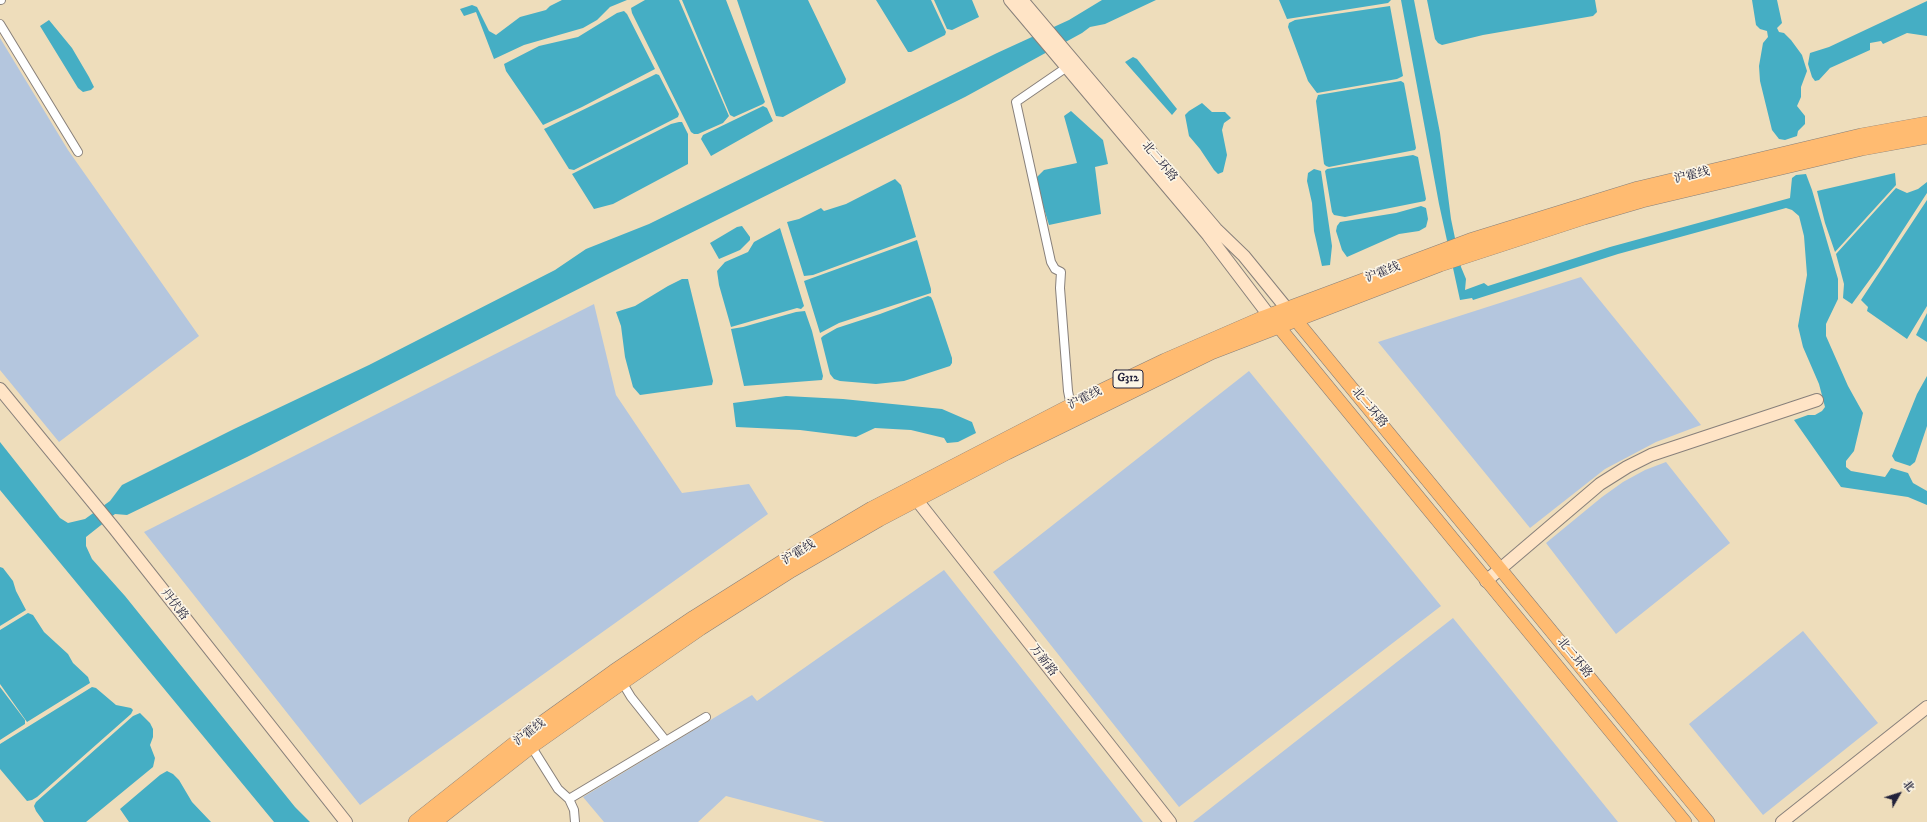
<!DOCTYPE html>
<meta charset="utf-8">
<style>
body{margin:0}
#map{position:relative;width:1927px;height:822px;overflow:hidden;background:#edb;font-family:"IM FELL DW Pica","Noto Serif SC",serif}
canvas{display:block}
.north{position:absolute;left:1879px;top:774px;width:40px;height:40px;-webkit-text-stroke:3px #fcf5e5;paint-order:stroke;rotate:51deg;font-size:11px;font-weight:700;line-height:16px;text-align:center;color:#22223b}
.north::after{content:'';display:block;margin:auto;width:14px;height:18px;background:#22223b;clip-path:polygon(50% 0,100% 100%,50% 72%,0 100%)}
</style>
<div id="map">
<canvas width="1927" height="822"></canvas>
<div class="north">北</div>
</div>
<script>
const ctx = document.querySelector('canvas').getContext('2d');
ctx.lineJoin = 'round';
function paint(path, color) { ctx.fillStyle = color; ctx.fill(path, 'evenodd'); }
const shape = rows => new Path2D(rows.map(r => 'M' + r).join(''));
function trace(path, color, width, dash) { ctx.strokeStyle = color; ctx.lineWidth = width; ctx.lineCap = dash ? 'butt' : 'round'; ctx.setLineDash(dash || []); ctx.stroke(path); }
function label(font, color, halo, rows, align = 'center') {
  ctx.font = font + ' "IM FELL DW Pica","Noto Serif SC",serif'; ctx.lineWidth = 3.5; ctx.setLineDash([]); ctx.textBaseline = 'middle'; ctx.strokeStyle = halo; ctx.fillStyle = color; for (const [text, x, y, turn = 0] of rows) {
    ctx.save(); ctx.translate(x, y); ctx.rotate((+turn || 0) * Math.PI / 180); ctx.textAlign = isNaN(turn) ? turn : align; if (halo) ctx.strokeText(text, 0, 0); ctx.fillText(text, 0, 0); ctx.restore();
  }
}
paint(shape([
 [0,38,68,150,199,336,59,442,0,370],
 [1581,277,1701,425,1656,442,1605,469,1530,528,1378,342],
 [594,304,616,395,682,493,749,484,768,514,360,805,144,532],
 [1249,371,1441,606,1179,807,993,572],
 [1666,462,1730,543,1616,634,1546,543,1602,497,1623,482,1645,470],
 [944,570,1143,822,825,822,726,796,698,822,604,822,583,797,752,695,757,701],
 [1453,618,1618,822,1193,822],
 [1803,631,1878,723,1763,815,1689,724]
]), '#b4c6de');
paint(shape([
 [562,0,627,0,610,7,597,20,583,28,524,45,494,59,476,12,464,16,460,9,472,5,477,7,489,31,496,35,520,17,546,10,550,6],
 [645,0,679,0,729,116,723,123,698,134,694,134,691,132,632,13,631,8],
 [682,0,726,0,765,102,763,104,734,117,730,115],
 [737,0,808,0,846,79,845,83,783,117,776,116],
 [876,0,931,0,946,32,945,35,911,52,908,52],
 [934,0,972,0,979,17,952,30,947,29],
 [1102,0,1156,0,1105,24,1090,27,1082,33,965,97,606,275,247,457,127,515,115,514,86,537,86,546,92,559,125,596,295,807,310,822,274,822,0,490,0,442,60,518,68,523,85,519,110,501,122,485,234,429,369,365,555,270,586,249,649,224,997,53,1069,20],
 [1279,0,1391,0,1388,3,1287,19],
 [1401,0,1414,0,1440,133,1451,219,1461,267,1466,279,1465,290,1484,283,1488,286,1610,247,1790,198,1792,178,1796,175,1806,174,1812,190,1838,279,1838,299,1826,324,1826,336,1848,386,1863,413,1854,451,1846,461,1846,467,1851,471,1885,477,1891,468,1908,473,1913,483,1927,491,1927,505,1908,497,1841,487,1794,420,1808,415,1815,415,1822,411,1825,407,1819,384,1803,347,1798,326,1807,275,1804,236,1799,216,1792,210,1786,208,1618,254,1473,300,1472,298,1460,300,1439,204],
 [1427,0,1595,0,1597,12,1593,16,1483,35,1442,45,1438,43,1435,39],
 [1752,0,1777,0,1782,23,1777,28,1779,32,1784,33,1791,40,1802,55,1807,71,1801,87,1801,97,1797,106,1805,116,1805,124,1798,131,1797,136,1785,140,1779,139,1772,130,1760,81,1759,66,1763,43,1768,37,1767,31,1760,29,1756,25],
 [1927,1,1927,36,1907,33,1883,44,1881,41,1870,43,1870,50,1830,68,1819,80,1815,81,1812,77,1808,64,1810,53,1829,47],
 [1390,6,1403,76,1397,79,1317,93,1308,81,1288,27,1289,23,1295,20],
 [624,11,627,14,655,69,582,107,543,125,506,71,504,64,539,46,578,37,617,13],
 [49,20,72,48,89,77,94,87,91,90,83,92,78,88,40,26],
 [1133,57,1137,59,1177,109,1172,115,1125,62],
 [656,74,659,75,679,114,678,117,574,170,569,169,544,129],
 [1401,81,1404,83,1416,148,1415,150,1329,167,1326,166,1324,164,1316,101,1318,95],
 [1202,103,1212,112,1225,112,1231,118,1224,123,1222,130,1227,155,1223,172,1218,174,1214,170,1200,149,1189,136,1185,115,1189,111],
 [763,106,767,108,773,121,711,156,701,139,703,135],
 [1071,111,1103,140,1108,164,1095,167,1101,214,1049,225,1035,179,1044,170,1077,163,1064,116],
 [679,122,682,122,688,134,688,164,613,204,594,209,572,174,671,124],
 [1413,155,1418,157,1426,199,1425,201,1345,217,1334,215,1332,212,1325,171,1327,169],
 [1314,169,1321,171,1332,246,1330,265,1322,266,1314,231,1312,203,1307,181,1308,173],
 [1895,173,1896,185,1835,252,1825,223,1817,191],
 [895,179,901,185,916,237,813,275,804,276,787,222,799,219,821,208,824,211,846,204],
 [1927,182,1927,193,1925,196,1879,267,1852,304,1843,298,1844,284,1836,254,1896,188,1907,193,1918,189],
 [1927,200,1927,306,1907,339,1867,311,1868,307,1861,300],
 [1421,206,1426,208,1428,219,1426,227,1419,231,1399,234,1347,257,1342,250,1336,231,1337,226,1340,222,1396,213],
 [742,226,750,237,750,240,740,250,719,259,710,243,737,227],
 [780,228,804,306,801,309,797,308,731,327,719,285,717,271,725,262,748,252,754,242],
 [917,240,931,289,931,293,839,323,820,333,804,281],
 [682,279,688,279,713,381,712,385,640,395,633,387,625,357,621,326,616,312,635,306,668,286],
 [928,296,931,297,933,301,952,358,952,363,950,366,904,381,876,384,840,381,834,379,830,374,821,338,823,336,837,328,880,314],
 [805,311,812,331,823,376,822,380,744,386,731,329,743,327,796,312],
 [1927,313,1927,342,1916,335],
 [1927,376,1927,426,1915,462,1910,466,1895,461,1892,456,1917,394],
 [786,396,843,399,942,409,972,422,976,433,958,442,947,443,944,438,911,430,875,428,856,437,800,430,736,427,733,403],
 [0,567,3,568,13,581,16,591,26,610,0,626],
 [28,613,33,615,44,632,68,654,73,663,88,677,90,683,27,722,0,684,0,630],
 [0,687,25,720,25,724,0,740],
 [92,687,96,688,116,705,131,708,133,710,131,714,37,797,32,800,27,801,0,769,0,744],
 [140,713,150,723,153,729,153,737,150,745,155,758,153,767,86,822,44,822,36,811,34,806,36,802,133,716],
 [167,771,173,774,179,780,192,802,211,822,129,822,120,809,160,775]
]), '#45aec4');
const street = shape([
 [0,0,1,0],
 [0,24,78,152],
 [1067,67,1016,102,1051,262,1055,269,1061,272,1060,288,1068,391,1071,406],
 [622,682,631,697,666,741],
 [531,746,558,789,569,799,706,717],
 [569,799,574,810,575,822]
]);
const secondary = shape([
 [1010,0,1208,235,1274,322],
 [1022,0,1216,229,1244,256,1292,315],
 [0,389,114,528,346,822],
 [916,499,1170,822],
 [1486,581,1600,484,1627,467,1651,455,1817,400],
 [1782,822,1927,707]
]);
const primary = shape([
 [1295,319,1708,822],
 [1278,326,1685,822]
]);
const highway = shape([
 [416,822,526,735,614,672,694,618,786,560,872,509,1071,406,1165,361,1264,318,1470,241,1638,189,1861,136,1927,124],
 [434,822,531,746,622,682,700,628,791,570,879,519,1007,452,1211,352,1440,264,1584,217,1642,200,1862,148,1927,136]
]);
trace(street, '#88807b', 10);
trace(secondary, '#88807b', 14);
trace(primary, '#88807b', 14);
trace(highway, '#88807b', 16);
trace(street, '#fff', 8);
trace(secondary, '#ffe4c6', 12);
trace(primary, '#ffbb71', 13);
trace(highway, '#ffbb71', 15);
for (const [x, y, w] of [
 [1128,379,30]
]) { const box = new Path2D(); box.roundRect(x - w / 2, y - 9, w, 18, 3); ctx.fillStyle = '#fcf5e5'; ctx.fill(box); trace(box, '#22223b', 1); }
label('bold 11px', '#22223b', null, [
 ["G312",1128,379]
]);
label('12px', '#22223b', '#fcf5e5', [
 ["北二环路",1159,162,50],
 ["沪霍线",1692,176,-13],
 ["沪霍线",1383,273,-21],
 ["沪霍线",1085,399,-26],
 ["北二环路",1369,408,50],
 ["沪霍线",799,553,-31],
 ["丹伏路",174,605,52],
 ["北二环路",1574,658,51],
 ["万新路",1043,661,52],
 ["沪霍线",530,733,-37]
]);
</script>
